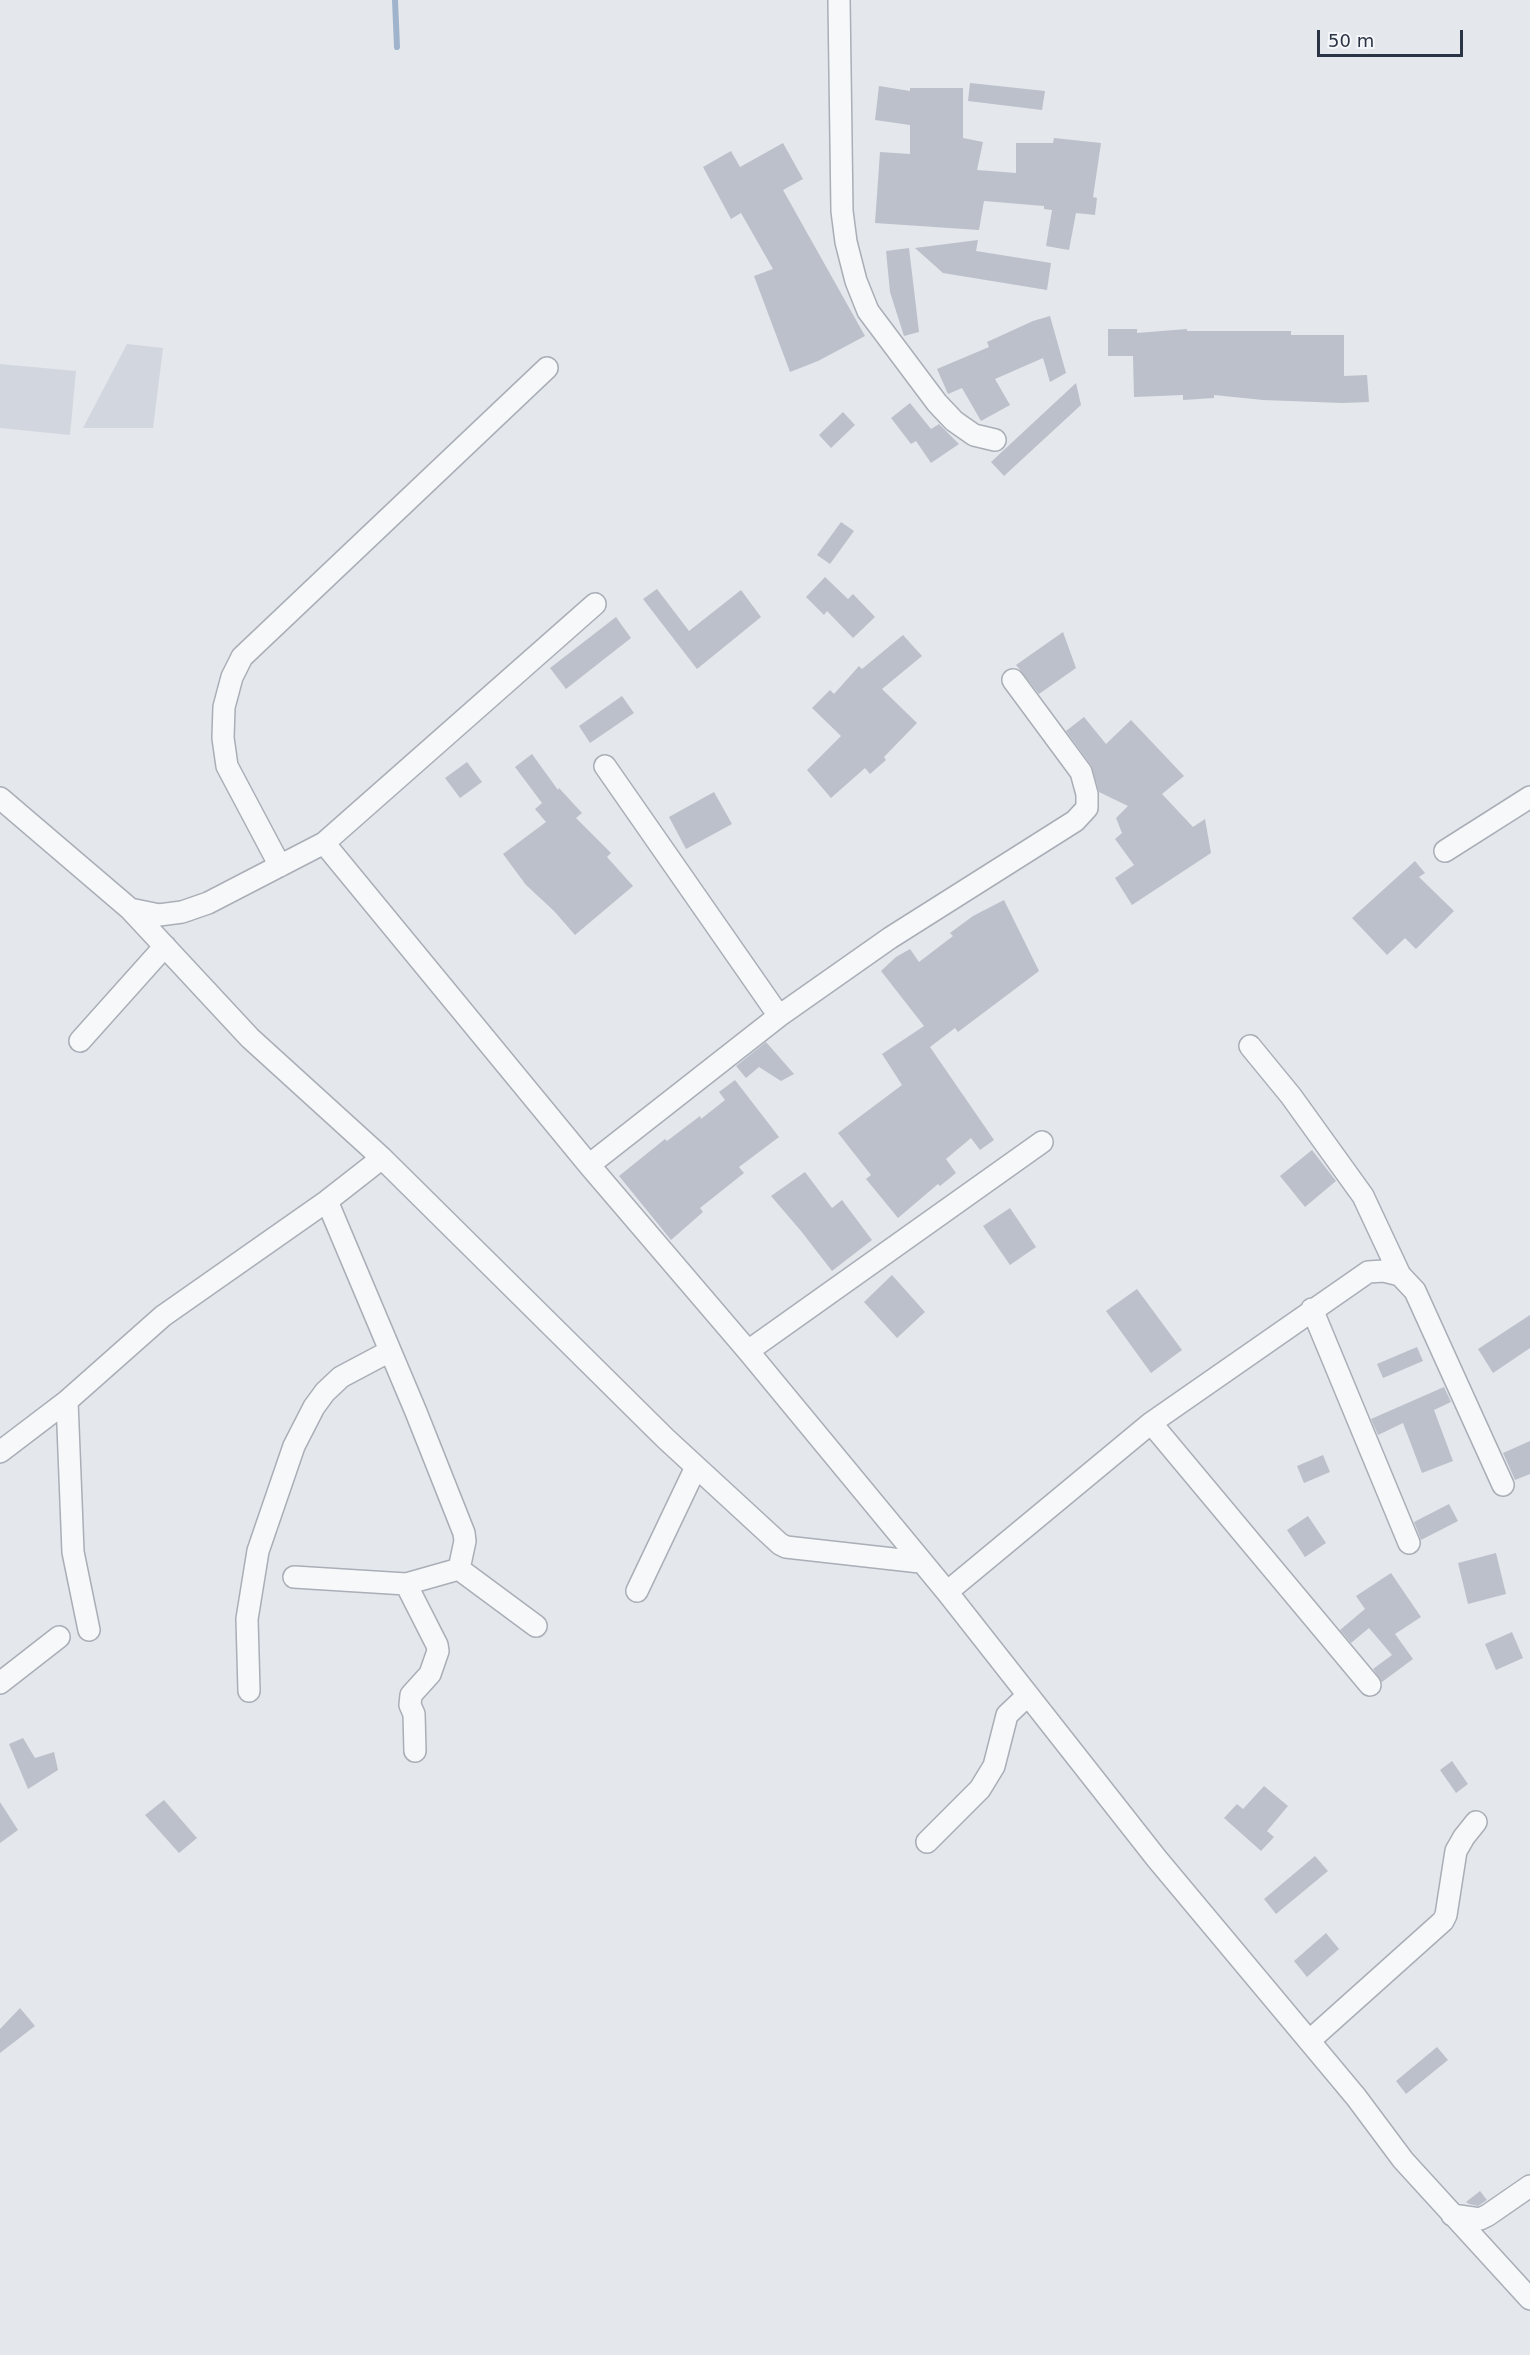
<!DOCTYPE html>
<style>
body{margin:0}
#map{position:relative;width:1530px;height:2355px;overflow:hidden;background:#e4e7ec;font-family:"DejaVu Sans",sans-serif}
canvas{display:block}
.scale{position:absolute;left:1317px;top:30px;width:146px;height:27px;box-sizing:border-box;border:3px solid #2b3445;border-top:0;padding-left:8px;font-size:18px;line-height:21px;white-space:nowrap;color:#2b3445;-webkit-text-stroke:4px #f4f6f9;paint-order:stroke}
</style>
<div id="map">
<canvas width="1530" height="2355"></canvas>
<div class="scale">50 m</div>
</div>
<script>
const ctx = document.querySelector('canvas').getContext('2d');
ctx.lineJoin = 'round';
function paint(path, color) { ctx.fillStyle = color; ctx.fill(path, 'evenodd'); }
const shape = rows => new Path2D(rows.map(r => 'M' + r).join(''));
function trace(path, color, width, dash) { ctx.strokeStyle = color; ctx.lineWidth = width; ctx.lineCap = dash ? 'butt' : 'round'; ctx.setLineDash(dash || []); ctx.stroke(path); }
paint(shape([
 [127,344,163,348,153,428,83,428],
 [0,364,76,371,70,435,0,428]
]), '#d2d6de');
trace(shape([
 [395,0,397,47]
]), '#9fb4cc', 6);
paint(shape([
 [970,83,1045,91,1042,110,968,101],
 [879,86,910,91,910,88,963,88,963,138,983,142,977,170,1016,173,1016,143,1053,143,1054,138,1101,143,1093,197,1097,198,1095,215,1076,213,1069,250,1046,246,1052,210,1044,209,1044,206,984,201,979,230,875,223,880,152,910,154,910,125,875,120],
 [783,143,803,179,783,190,865,336,818,361,790,372,754,276,773,269,741,213,731,219,703,167,731,151,740,167],
 [978,240,976,251,1051,263,1047,290,943,273,915,248],
 [909,248,919,332,904,336,890,292,886,251],
 [1050,316,1066,373,1050,382,1043,358,995,379,1010,405,981,421,962,388,948,394,937,369,989,347,987,342,1033,321],
 [1108,329,1137,329,1137,333,1187,329,1187,331,1291,331,1291,335,1344,335,1344,376,1367,375,1369,402,1342,403,1263,400,1214,395,1214,398,1183,400,1183,395,1134,397,1133,356,1108,356],
 [1076,383,1081,405,1004,476,991,462],
 [910,403,931,429,939,424,959,444,931,463,916,441,911,444,891,418],
 [843,412,855,425,831,448,819,435],
 [841,522,854,531,830,564,817,555],
 [825,577,848,599,853,594,875,617,853,638,827,611,824,615,806,597],
 [657,589,689,631,741,590,761,617,697,669,643,599],
 [616,617,631,638,566,689,550,668],
 [1063,632,1076,668,1039,694,1016,665],
 [903,635,922,656,882,689,917,723,884,757,886,760,870,774,865,768,831,798,807,770,841,736,812,708,830,690,834,694,859,666,862,669],
 [622,696,634,713,590,743,579,726],
 [1084,717,1106,744,1131,720,1184,776,1162,794,1193,827,1205,819,1211,853,1132,905,1115,878,1134,865,1115,839,1122,833,1116,818,1128,806,1099,792,1091,765,1066,731],
 [532,754,558,790,559,788,582,813,576,818,611,853,607,857,633,886,575,935,554,911,526,885,503,854,546,822,535,809,542,803,515,767],
 [467,762,482,782,460,798,445,778],
 [714,792,732,824,686,849,669,817],
 [1415,861,1425,873,1419,877,1454,911,1416,949,1405,938,1387,955,1352,918],
 [1004,900,1039,971,958,1032,955,1028,930,1047,994,1140,980,1150,971,1138,946,1159,956,1173,940,1186,938,1184,898,1218,866,1179,871,1175,838,1133,902,1085,882,1054,924,1026,881,971,896,957,910,949,919,962,953,936,950,933,973,916],
 [766,1042,794,1074,781,1081,759,1067,746,1078,736,1066],
 [735,1080,779,1137,739,1167,744,1173,700,1208,703,1212,671,1240,619,1176,665,1139,667,1141,700,1116,701,1119,725,1100,719,1092],
 [1312,1150,1336,1181,1305,1207,1280,1176],
 [805,1172,832,1208,842,1200,872,1240,832,1271,801,1231,771,1196],
 [1010,1208,1036,1247,1010,1265,983,1226],
 [892,1275,925,1312,897,1338,864,1302],
 [1137,1289,1182,1350,1151,1373,1106,1311],
 [1530,1315,1530,1348,1493,1373,1478,1349],
 [1417,1347,1423,1361,1383,1378,1377,1364],
 [1444,1387,1451,1402,1434,1410,1453,1461,1422,1473,1403,1423,1378,1435,1371,1419],
 [1530,1441,1530,1474,1515,1480,1503,1453],
 [1323,1455,1330,1472,1304,1483,1297,1466],
 [1449,1504,1458,1521,1421,1540,1414,1522],
 [1308,1516,1326,1543,1305,1557,1287,1530],
 [1496,1553,1506,1594,1468,1604,1458,1563],
 [1391,1573,1421,1617,1395,1634,1413,1659,1382,1682,1373,1669,1392,1655,1369,1628,1351,1643,1340,1630,1365,1609,1356,1596],
 [1512,1632,1523,1658,1496,1670,1485,1644],
 [23,1738,35,1758,54,1752,58,1770,28,1789,9,1744],
 [1452,1761,1468,1784,1456,1793,1440,1770],
 [1264,1786,1288,1806,1267,1831,1274,1837,1261,1851,1224,1818,1237,1804,1243,1809],
 [164,1800,197,1838,179,1853,145,1815],
 [0,1802,18,1830,0,1843],
 [1315,1856,1328,1871,1276,1914,1264,1899],
 [1326,1933,1339,1949,1307,1977,1294,1961],
 [20,2008,35,2026,0,2053,0,2029],
 [1437,2047,1448,2060,1406,2094,1396,2081],
 [1480,2191,1487,2200,1478,2206,1469,2204,1466,2202]
]), '#bbc0ca');
const minor = shape([
 [839,0,842,211,846,242,856,281,868,311,937,403,954,421,974,435,995,440],
 [605,766,779,1016],
 [0,798,130,909,159,915,182,912,208,903,324,843,595,604],
 [324,843,589,1165,748,1351,947,1592,1157,1859,1356,2097,1403,2160,1530,2299],
 [1445,851,1530,797],
 [280,866,227,766,223,738,224,707,232,677,242,657,547,368],
 [130,909,250,1038,382,1158,666,1439,780,1544,786,1547,920,1562],
 [80,1041,165,946],
 [1250,1046,1291,1096,1363,1196,1400,1275],
 [589,1165,779,1016,890,938,1075,821,1087,808,1087,794,1081,772,1013,680],
 [327,1201,416,1412,464,1533,465,1541,459,1569],
 [1312,1309,1409,1543],
 [748,1351,1042,1142],
 [67,1401,73,1552,89,1630],
 [1151,1423,1370,1685],
 [0,1452,67,1401,163,1316,327,1201,382,1158],
 [459,1569,536,1626],
 [294,1577,406,1584,459,1569],
 [406,1584,437,1645,438,1651,430,1674,411,1695,410,1705,414,1714,415,1751],
 [637,1591,696,1467],
 [947,1592,1151,1423,1368,1272,1384,1271,1400,1275,1415,1291,1503,1485],
 [0,1683,59,1637],
 [249,1691,247,1619,258,1551,294,1446,314,1407,325,1392,341,1377,390,1351],
 [927,1842,980,1789,994,1766,1007,1715,1027,1696],
 [1309,2041,1443,1921,1446,1915,1456,1851,1464,1837,1476,1822],
 [1452,2215,1480,2219,1488,2215,1530,2186]
]);
trace(minor, '#a9aeb7', 24);
trace(minor, '#f7f8fa', 21);
</script>
